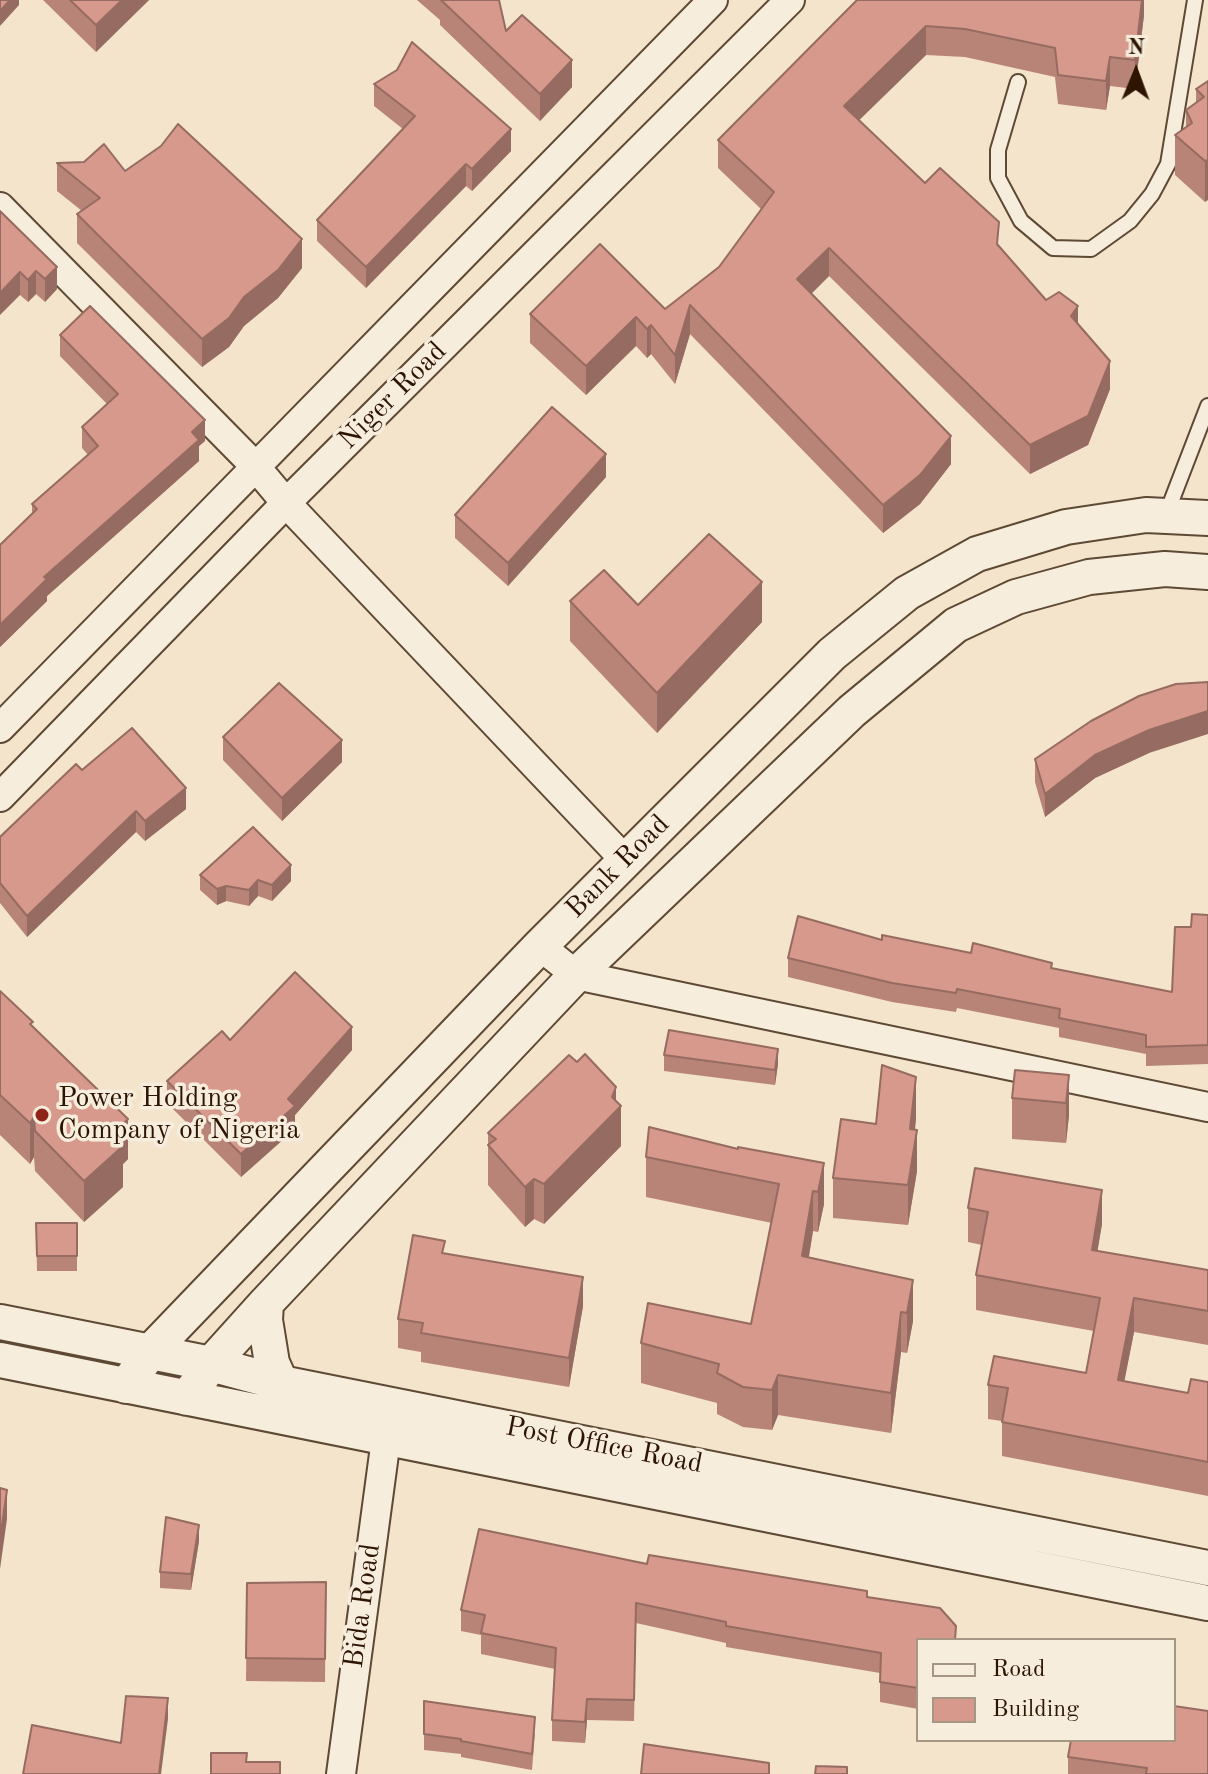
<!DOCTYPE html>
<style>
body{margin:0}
#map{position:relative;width:1208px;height:1774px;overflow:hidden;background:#f3e4cb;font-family:"Old Standard TT",serif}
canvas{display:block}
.legend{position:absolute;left:916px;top:1638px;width:260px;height:104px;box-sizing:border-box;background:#f7eddd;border:2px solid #a69785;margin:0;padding:10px 14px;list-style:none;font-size:24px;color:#2d1502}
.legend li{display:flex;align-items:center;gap:16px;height:40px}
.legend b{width:40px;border:2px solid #a69785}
.north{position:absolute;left:1096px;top:32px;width:80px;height:80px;-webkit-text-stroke:6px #f7eddd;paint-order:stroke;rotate:1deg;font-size:22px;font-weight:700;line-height:32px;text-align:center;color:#2d1502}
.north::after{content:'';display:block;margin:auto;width:28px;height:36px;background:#2d1502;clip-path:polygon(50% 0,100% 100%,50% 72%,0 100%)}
</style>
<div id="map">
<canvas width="1208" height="1774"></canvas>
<ul class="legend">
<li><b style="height:10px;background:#f7eddd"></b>Road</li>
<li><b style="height:22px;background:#d6998b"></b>Building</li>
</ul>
<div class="north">N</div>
</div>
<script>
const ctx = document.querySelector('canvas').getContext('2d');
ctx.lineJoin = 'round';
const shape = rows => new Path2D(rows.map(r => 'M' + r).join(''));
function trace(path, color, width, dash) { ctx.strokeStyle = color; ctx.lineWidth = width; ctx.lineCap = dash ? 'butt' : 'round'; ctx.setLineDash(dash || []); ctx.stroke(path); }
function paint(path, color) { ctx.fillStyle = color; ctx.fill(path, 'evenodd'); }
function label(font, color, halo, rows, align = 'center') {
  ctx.font = font + ' "Old Standard TT",serif'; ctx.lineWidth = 7; ctx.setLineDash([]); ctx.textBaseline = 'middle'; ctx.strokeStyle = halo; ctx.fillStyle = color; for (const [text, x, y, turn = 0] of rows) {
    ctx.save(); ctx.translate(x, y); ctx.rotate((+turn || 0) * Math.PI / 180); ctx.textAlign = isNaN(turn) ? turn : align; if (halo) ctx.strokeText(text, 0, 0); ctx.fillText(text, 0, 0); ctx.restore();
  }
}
const service = shape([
 [1018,82,998,150,998,178,1021,221,1053,248,1091,249,1130,221,1152,194,1168,164,1195,0],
 [1166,515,1208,406]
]);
const minor = shape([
 [0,207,255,466,286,503,625,860],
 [0,728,713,0],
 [0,797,286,503,790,0],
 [540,946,576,975,1208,1107],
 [341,1774,386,1439]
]);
const tertiary = shape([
 [266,1303,265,1320,272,1363,281,1383],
 [0,1322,211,1364,281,1383,1208,1568],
 [0,1360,1208,1603],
 [126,1386,150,1352,540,946,832,654,907,593,977,554,1066,527,1146,515,1208,518],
 [187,1398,211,1364,266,1303,576,975,852,711,956,625,1016,597,1089,577,1165,569,1208,572]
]);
trace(service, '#5e4934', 18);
trace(minor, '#5e4934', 32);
trace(tertiary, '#5e4934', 38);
trace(service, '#f7eddd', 14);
trace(minor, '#f7eddd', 28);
trace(tertiary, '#f7eddd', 34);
paint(shape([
 [43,0,149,0,96,52],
 [417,0,499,0,506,31,572,87,540,121,440,25,440,20],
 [857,0,1144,0,1144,15,1135,89,1110,86,1106,110,1058,104,1055,77,965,57,926,55,859,120,925,183,999,247,1046,300,1078,324,1110,389,1088,445,1030,474,829,276,811,294,951,464,920,504,883,533,690,334,675,384,651,354,647,358,636,346,586,395,530,343,530,314,665,309,719,267,761,209,718,168,718,140],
 [1208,81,1205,202,1175,175,1175,135,1186,127,1186,110,1196,103,1196,89],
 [374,84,511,151,472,191,466,186,366,288,317,241,317,220,403,129,374,106],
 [57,163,125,171,302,268,278,298,244,326,229,347,202,367,77,243,77,214,82,211,57,191],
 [0,211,57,289,45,302,36,294,28,302,20,295],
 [60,335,205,441,199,446,199,461,47,596,47,601,0,647,0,545,32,513,32,504,88,455,82,448,82,427,107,404,60,356],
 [606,477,508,586,455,538,455,515],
 [570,601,638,605,762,622,657,733,570,641],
 [223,737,342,762,282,821,223,760],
 [1149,753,1095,778,1045,817,1035,782,1035,759],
 [82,770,186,809,145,841,136,832,27,937,0,903,0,837],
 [200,875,291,881,272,901,258,896,249,906,226,901,217,905,200,890],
 [1208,915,1208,1064,1146,1066,1146,1054,1059,1037,1059,1028,957,1008,956,1012,892,1002,788,977,788,958,882,940,1052,968,1172,992,1191,927],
 [0,991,33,1026,128,1159,123,1164,123,1187,84,1222,35,1171,34,1157,30,1164,0,1135],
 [230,1040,352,1050,295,1115,295,1129,241,1177,167,1103,167,1081],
 [664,1055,778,1064,775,1085,664,1071],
 [1069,1075,1069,1115,1066,1143,1012,1139,1012,1098],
 [916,1118,915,1130,917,1171,908,1225,833,1218,833,1178,876,1124],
 [488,1133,621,1146,544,1224,534,1219,525,1227,488,1185],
 [738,1149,824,1163,824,1204,818,1232,813,1231,809,1257,913,1280,913,1321,907,1353,901,1352,891,1433,778,1415,772,1430,743,1427,717,1414,717,1403,641,1383,641,1343,751,1324,772,1223,646,1197,646,1157],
 [968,1208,1102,1224,1097,1251,1208,1270,1208,1345,1134,1332,1124,1381,1188,1393,1208,1382,1208,1496,1002,1456,1002,1421,988,1419,988,1385,1086,1373,1094,1331,976,1310,976,1275,982,1245,968,1242],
 [36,1223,77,1223,77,1271,37,1271],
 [445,1253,583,1306,569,1387,421,1362,421,1352,398,1348,398,1319],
 [199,1541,191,1590,160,1588,160,1572],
 [647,1564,867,1597,918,1640,918,1709,880,1702,880,1673,726,1647,726,1643,636,1623,634,1721,587,1720,585,1743,552,1741,552,1720,555,1669,481,1654,481,1635,461,1631,461,1610],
 [326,1582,325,1682,246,1681,247,1583],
 [424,1701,535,1733,532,1770,461,1757,461,1754,424,1750],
 [1068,1757,1208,1774,1068,1774]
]), '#b88478');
paint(shape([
 [10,0,19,0,19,5,0,26,0,11],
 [122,0,149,0,96,52,96,25],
 [1142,0,1144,0,1144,15,1135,89,1135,60],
 [926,26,926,55,844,135,844,106],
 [1110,57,1110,86,1106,110,1106,81],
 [572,60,572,87,540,121,540,94],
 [511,129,511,151,472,191,472,169],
 [1208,160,1208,200,1205,202,1205,161],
 [466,164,466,186,366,288,366,267],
 [302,239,302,268,278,298,244,326,229,347,202,367,202,339],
 [829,248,829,276,797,308,797,279],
 [57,267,57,289,45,302,45,279],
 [36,271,36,294,28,302,28,280],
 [20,272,20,295,0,315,0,293],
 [690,305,690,334,675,384,675,355],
 [1078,306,1078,334,1071,316],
 [636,317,636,346,586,395,586,366],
 [651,325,651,354,647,358,647,329],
 [1110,361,1110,389,1088,445,1030,474,1030,445],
 [205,420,205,441,199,446,199,461,47,596,47,601,0,647,0,625,44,577],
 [951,436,951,464,920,504,883,533,883,505],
 [606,454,606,477,508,586,508,563],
 [762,582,762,622,657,733,657,693],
 [1208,711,1208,734,1149,753,1095,778,1045,817,1045,794,1095,755,1149,730],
 [342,740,342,762,282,821,282,798],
 [186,788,186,809,145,841,145,821],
 [136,811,136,832,27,937,27,916],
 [291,865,291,881,272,901,272,885],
 [258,880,258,896,249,906,249,890],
 [226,886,226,901,217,905,217,889],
 [352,1027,352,1050,295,1115,295,1129,241,1177,241,1154],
 [778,1049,778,1064,775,1085,775,1070],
 [1069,1075,1069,1115,1066,1143,1066,1103],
 [916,1077,916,1118,910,1170,910,1129],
 [616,1087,616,1111,621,1106,621,1146,544,1224,544,1184,612,1097],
 [34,1117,34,1157,30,1164,30,1123],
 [128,1119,128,1159,123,1164,123,1187,84,1222,84,1181,113,1135],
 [917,1130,917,1171,908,1225,908,1185],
 [824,1163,824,1204,818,1232,818,1192],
 [534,1179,534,1219,525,1227,525,1187],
 [1102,1190,1102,1224,1092,1284,1092,1250],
 [813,1191,813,1231,802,1296,802,1256],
 [583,1277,583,1306,569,1387,569,1358],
 [913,1280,913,1321,907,1353,907,1313],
 [1134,1298,1134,1332,1118,1414,1118,1380],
 [901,1312,901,1352,891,1433,891,1393],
 [778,1375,778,1415,772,1430,772,1390],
 [7,1490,7,1519,0,1569,0,1539],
 [199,1525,199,1541,191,1590,191,1574],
 [168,1698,168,1719,161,1774,159,1774],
 [587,1699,587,1720,585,1743,585,1722]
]), '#966b61');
const building = shape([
 [0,0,10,0,0,11,0,0],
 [70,0,122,0,96,25,70,0],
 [441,0,499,0,506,31,522,15,572,60,540,94,441,0],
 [857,0,1142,0,1135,60,1110,57,1106,81,1058,75,1055,48,965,29,926,26,844,106,925,183,940,168,999,222,997,244,1046,300,1059,292,1078,306,1071,316,1110,361,1088,416,1030,445,829,248,797,279,951,436,920,475,883,505,690,305,675,355,651,325,647,329,636,317,586,366,530,314,600,244,665,309,719,267,774,192,718,140,857,0],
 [412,42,511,129,472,169,466,164,366,267,317,220,415,116,374,84,397,70,412,42],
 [1208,81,1208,160,1205,161,1175,135,1192,123,1186,110,1204,97,1196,89,1208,81],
 [178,124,302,239,278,270,244,297,229,318,202,339,77,214,100,198,57,163,84,162,104,144,125,171,161,146,178,124],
 [0,211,57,267,45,279,36,271,28,280,20,272,0,293,0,211],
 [90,306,205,420,192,432,199,440,44,577,47,579,0,625,0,545,37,509,32,504,98,446,82,427,118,394,60,335,90,306],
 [552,407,606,454,508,563,455,515,552,407],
 [709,534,762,582,657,693,570,601,604,570,638,605,709,534],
 [1208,682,1208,711,1149,730,1095,755,1045,794,1035,759,1091,721,1139,696,1176,684,1208,682],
 [279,683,342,740,282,798,223,737,279,683],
 [132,728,186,788,145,821,136,811,27,916,0,883,0,837,76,764,82,770,132,728],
 [253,827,291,865,272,885,258,880,249,890,226,886,217,889,200,875,253,827],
 [1192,914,1208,915,1208,1045,1146,1047,1146,1035,1059,1018,1060,1009,957,989,956,993,892,983,788,958,798,916,882,940,882,935,971,953,973,943,1052,963,1051,968,1172,992,1175,927,1191,927,1192,914],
 [295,972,352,1027,288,1099,295,1106,241,1154,167,1081,222,1031,230,1040,295,972],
 [0,991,33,1022,30,1024,128,1119,113,1135,123,1146,84,1181,35,1131,34,1117,30,1123,0,1095,0,991],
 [669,1030,778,1049,775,1070,664,1055,669,1030],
 [585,1054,616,1087,612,1097,621,1106,544,1184,534,1179,525,1187,488,1145,496,1139,488,1133,569,1055,577,1062,585,1054],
 [882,1065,916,1077,910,1129,917,1130,908,1185,833,1178,841,1119,876,1124,882,1065],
 [1015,1070,1069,1075,1066,1103,1012,1098,1015,1070],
 [649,1127,738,1149,738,1147,824,1163,818,1192,813,1191,802,1256,913,1280,907,1313,901,1312,891,1393,778,1375,772,1390,743,1387,717,1373,719,1364,641,1343,648,1303,751,1324,779,1184,646,1157,649,1127],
 [975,1168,1102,1190,1092,1250,1208,1270,1208,1311,1134,1298,1118,1380,1188,1393,1191,1379,1208,1382,1208,1462,1002,1422,1008,1388,988,1385,994,1356,1086,1373,1100,1298,976,1275,988,1212,968,1208,975,1168],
 [36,1223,77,1223,77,1256,37,1256,36,1223],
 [413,1235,445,1241,442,1253,583,1277,569,1358,421,1333,423,1323,398,1319,413,1235],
 [0,1488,7,1490,0,1539,0,1488],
 [166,1517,199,1525,191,1574,160,1572,166,1517],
 [479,1529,647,1564,649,1555,867,1591,867,1597,940,1608,956,1626,955,1640,918,1640,918,1688,880,1682,881,1653,726,1626,726,1622,636,1603,634,1700,587,1699,585,1722,552,1720,556,1648,481,1633,485,1615,461,1610,479,1529],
 [326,1582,325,1659,246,1658,247,1583,326,1582],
 [126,1696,168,1698,159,1774,23,1774,32,1725,121,1743,126,1696],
 [424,1701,535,1717,532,1754,461,1741,461,1739,424,1734,424,1701],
 [1174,1706,1208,1711,1208,1774,1146,1774,1147,1768,1068,1757,1071,1740,1174,1740,1174,1706],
 [644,1744,769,1763,769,1774,641,1774,644,1744],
 [211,1753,247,1753,246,1762,280,1762,280,1774,211,1774,211,1753],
 [816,1766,847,1767,847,1774,815,1774,816,1766]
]);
paint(building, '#d6998b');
trace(building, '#966b61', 2);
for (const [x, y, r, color] of [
 [42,1115,8,"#8f2418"]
]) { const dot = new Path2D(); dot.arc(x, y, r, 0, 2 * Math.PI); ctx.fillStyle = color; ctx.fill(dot); trace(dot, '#f7eddd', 3); }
label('28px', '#2d1502', '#f7eddd', [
 ["Niger Road",393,396,-45],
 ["Bank Road",618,867,-45],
 ["Post Office Road",604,1446,11],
 ["Bida Road",363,1606,-82]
]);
label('28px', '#2d1502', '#f7eddd', [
 ["Power Holding",58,1099],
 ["Company of Nigeria",58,1131]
], 'left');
</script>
